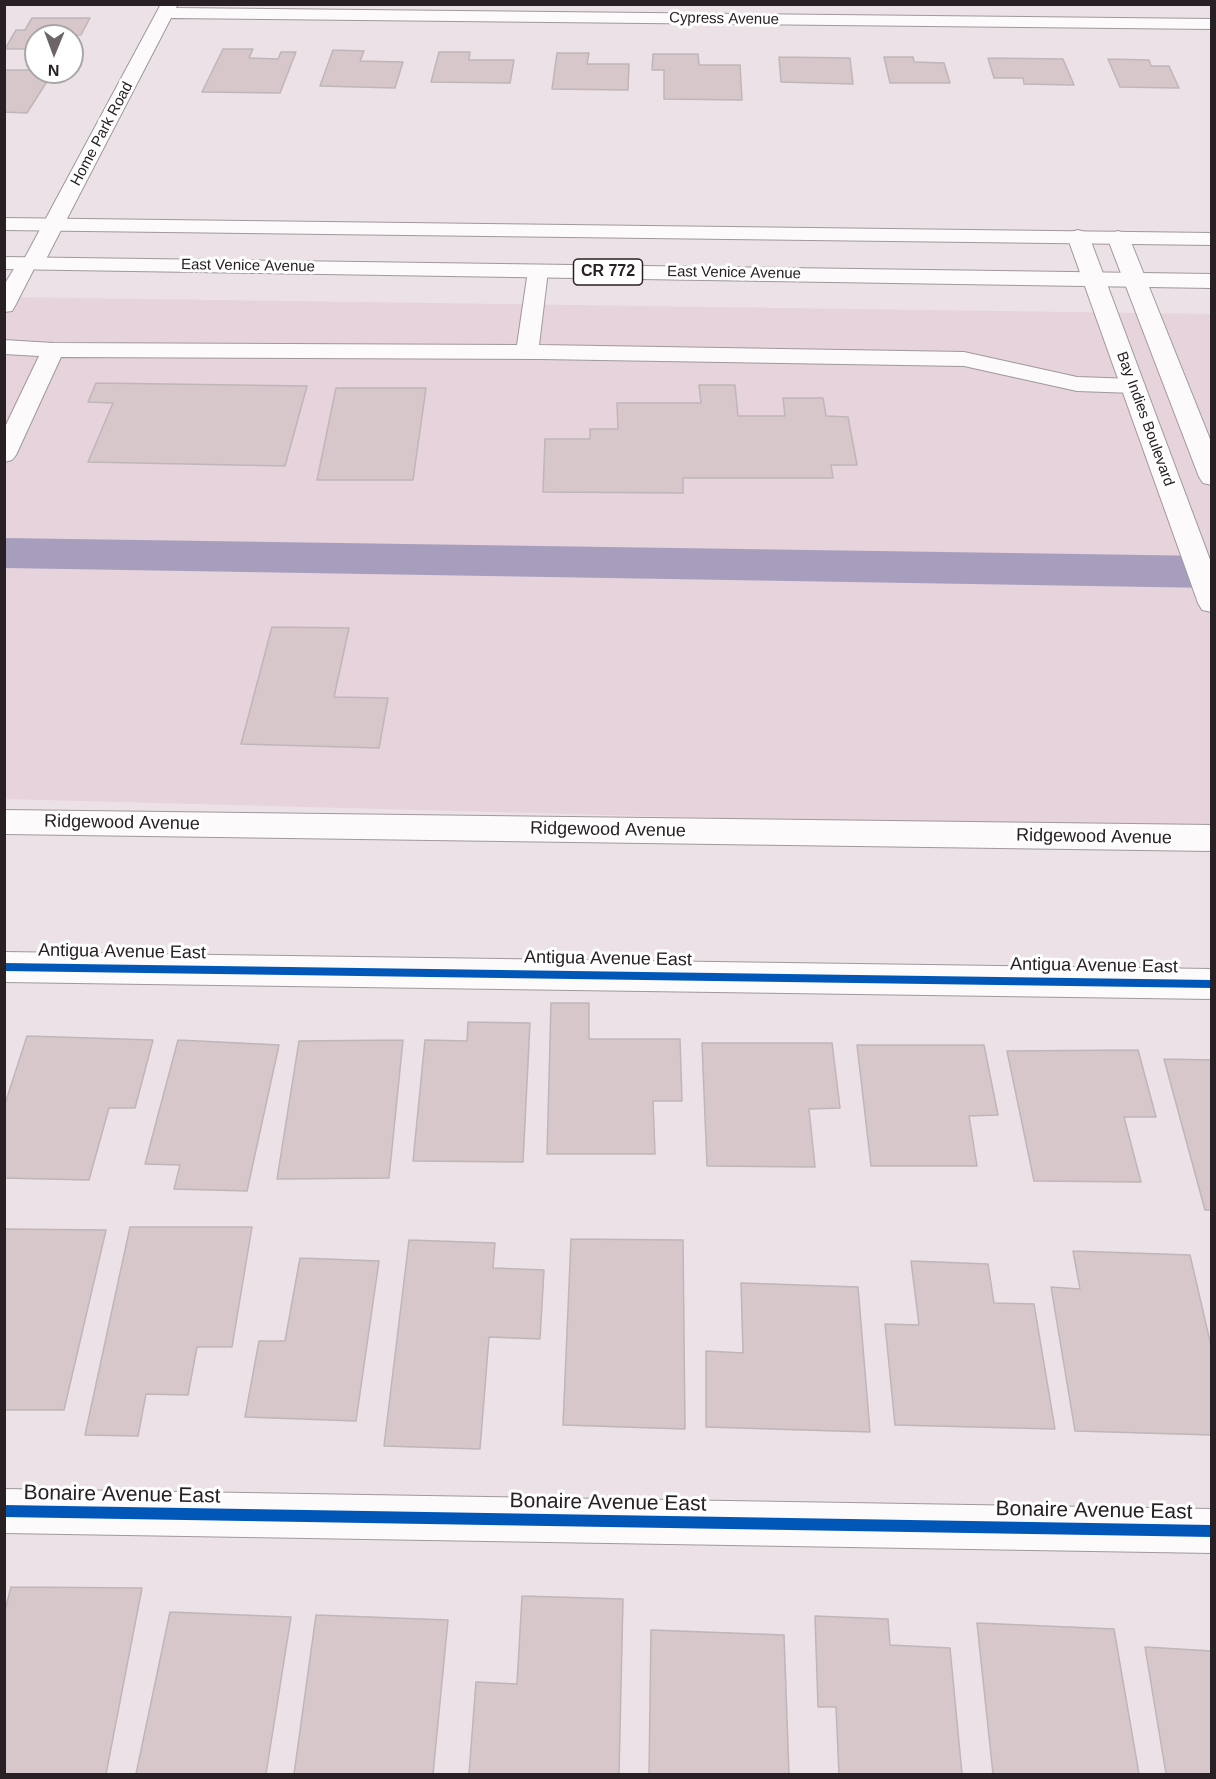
<!DOCTYPE html>
<style>
body{margin:0}
#map{position:relative;width:1216px;height:1779px;overflow:hidden;background:#ece1e6;font-family:Arial,sans-serif}
canvas{display:block}
.frame{position:absolute;inset:0;border:6px solid #282024;pointer-events:none}
.north{position:absolute;left:24px;top:24px;width:60px;height:60px;box-sizing:border-box;background:#fff;border:2px solid #a9a6a7;border-radius:50%;rotate:181deg;font-size:16px;font-weight:700;line-height:24px;text-align:center;color:#282024}
.north::after{content:'';display:block;margin:auto;width:21px;height:27px;background:#6d6468;clip-path:polygon(50% 0,100% 100%,50% 72%,0 100%)}
</style>
<div id="map">
<canvas width="1216" height="1779"></canvas>
<div class="frame"></div>
<div class="north">N</div>
</div>
<script>
const ctx = document.querySelector('canvas').getContext('2d');
ctx.lineJoin = 'round';
function paint(path, color) { ctx.fillStyle = color; ctx.fill(path, 'evenodd'); }
const shape = rows => new Path2D(rows.map(r => 'M' + r).join(''));
function trace(path, color, width, dash) { ctx.strokeStyle = color; ctx.lineWidth = width; ctx.lineCap = dash ? 'butt' : 'round'; ctx.setLineDash(dash || []); ctx.stroke(path); }
function label(font, color, halo, rows, align = 'center') {
  ctx.font = font + ' Arial,sans-serif'; ctx.lineWidth = 6; ctx.setLineDash([]); ctx.textBaseline = 'middle'; ctx.strokeStyle = halo; ctx.fillStyle = color; for (const [text, x, y, turn = 0] of rows) {
    ctx.save(); ctx.translate(x, y); ctx.rotate((+turn || 0) * Math.PI / 180); ctx.textAlign = isNaN(turn) ? turn : align; if (halo) ctx.strokeText(text, 0, 0); ctx.fillText(text, 0, 0); ctx.restore();
  }
}
paint(shape([
 [5,297,1211,314,1211,831,5,799]
]), '#e6d3dc');
paint(shape([
 [4,538,1212,556,1212,588,4,568,4,538]
]), '#a79ebe');
const building = shape([
 [32,18,90,18,81,35,36,36,36,49,5,49,16,30,25,30,32,18],
 [223,49,253,49,249,58,278,59,281,52,296,52,280,93,202,92,223,49],
 [333,50,364,51,360,61,403,62,395,88,320,86,333,50],
 [439,52,470,52,469,60,514,60,510,83,431,82,439,52],
 [557,53,589,53,587,64,629,64,628,90,552,89,557,53],
 [653,54,698,54,699,65,740,65,742,100,664,99,664,70,652,70,653,54],
 [779,57,850,58,853,84,781,82,779,57],
 [884,57,913,57,914,62,944,63,950,83,890,83,884,57],
 [988,58,1063,59,1074,85,1024,84,1023,78,994,78,988,58],
 [1108,59,1149,60,1151,66,1169,66,1179,88,1120,87,1108,59],
 [4,70,36,70,53,72,27,113,4,112,4,70],
 [96,383,307,386,285,466,88,462,113,403,88,402,96,383],
 [699,385,735,385,738,416,785,416,783,398,823,398,826,416,848,417,857,465,831,465,833,478,683,478,683,493,543,492,545,439,590,439,590,429,618,429,617,403,701,403,699,385],
 [336,388,426,388,413,480,317,480,336,388],
 [272,627,349,628,334,697,388,698,379,748,241,744,272,627],
 [551,1003,589,1003,589,1039,680,1039,682,1101,653,1101,655,1154,547,1154,551,1003],
 [468,1022,530,1023,523,1162,413,1161,425,1040,467,1041,468,1022],
 [27,1036,153,1040,135,1108,109,1108,89,1180,4,1178,4,1107,27,1036],
 [178,1040,279,1045,247,1191,174,1189,180,1165,145,1164,178,1040],
 [403,1040,389,1178,277,1179,299,1041,403,1040],
 [702,1043,832,1043,840,1108,809,1109,815,1167,707,1166,702,1043],
 [857,1045,984,1045,998,1115,969,1116,977,1166,871,1166,857,1045],
 [1138,1050,1156,1117,1124,1117,1141,1182,1034,1181,1007,1051,1138,1050],
 [1164,1059,1212,1060,1212,1210,1205,1210,1164,1059],
 [130,1227,252,1227,232,1347,197,1347,188,1395,146,1394,138,1436,85,1435,130,1227],
 [4,1229,106,1230,64,1410,4,1410,4,1229],
 [571,1239,683,1240,685,1429,563,1425,571,1239],
 [409,1240,495,1243,493,1268,544,1270,540,1339,489,1337,480,1449,384,1446,409,1240],
 [1073,1251,1190,1255,1212,1350,1212,1435,1075,1431,1051,1287,1080,1289,1073,1251],
 [300,1258,379,1261,356,1421,245,1417,259,1341,285,1341,300,1258],
 [911,1261,988,1264,994,1303,1034,1304,1055,1429,895,1425,885,1324,919,1325,911,1261],
 [741,1283,858,1287,870,1432,706,1427,706,1351,743,1353,741,1283],
 [11,1587,142,1588,106,1774,4,1774,4,1614,11,1587],
 [522,1596,623,1599,619,1774,469,1774,476,1682,517,1684,522,1596],
 [170,1612,291,1617,266,1774,136,1774,170,1612],
 [316,1615,448,1620,433,1774,294,1774,316,1615],
 [815,1616,888,1619,890,1645,950,1648,962,1774,839,1774,836,1707,818,1707,815,1616],
 [977,1623,1114,1629,1139,1774,993,1774,977,1623],
 [651,1630,784,1635,789,1774,649,1774,651,1630],
 [1145,1647,1212,1651,1212,1774,1166,1774,1145,1647]
]);
paint(building, '#d7c7ca');
trace(building, '#beb6b8', 1.5);
const service = shape([
 [27,257,34,259,37,263,15,306,12,311,4,312,4,285,20,259,27,257],
 [538,265,545,267,548,271,539,345,964,352,1077,377,1134,379,1142,381,1145,386,1142,391,1134,393,1077,391,964,366,540,359,61,357,16,455,12,460,4,462,4,429,39,356,4,354,4,340,53,343,517,345,528,271,531,267,538,265]
]);
const minor = shape([
 [161,4,178,4,176,8,1212,19,1212,29,171,18,44,263,41,268,33,269,25,268,22,263,161,4],
 [1078,230,1085,232,1089,236,1212,565,1212,612,1202,610,1198,603,1067,236,1071,232,1078,230],
 [1118,231,1125,233,1129,237,1212,444,1212,485,1203,483,1199,477,1107,237,1111,233,1118,231],
 [4,810,1212,825,1212,851,4,834,4,810],
 [4,952,1212,969,1212,999,4,982,4,952],
 [4,1489,1212,1509,1212,1553,4,1533,4,1489]
]);
const primary = shape([
 [4,218,1212,233,1212,245,4,230,4,218],
 [4,257,1212,274,1212,288,4,269,4,257]
]);
trace(service, '#a0989c', 2);
trace(minor, '#a0989c', 2);
trace(primary, '#a0989c', 2);
paint(service, '#fcfafb');
paint(minor, '#fcfafb');
paint(primary, '#fcfafb');
paint(shape([
 [4,963,1212,980,1212,988,4,971,4,963],
 [4,1505,1212,1525,1212,1537,4,1517,4,1505]
]), '#0057b8');
label('15px', '#282024', '#fff', [
 ["Cypress Avenue",724,19,1],
 ["Home Park Road",102,134,-62],
 ["East Venice Avenue",248,266,1],
 ["East Venice Avenue",734,273,1],
 ["Bay Indies Boulevard",1145,419,70]
]);
for (const [x, y, w] of [
 [608,272,69]
]) { const box = new Path2D(); box.roundRect(x - w / 2, y - 13, w, 26, 4.5); ctx.fillStyle = '#fff'; ctx.fill(box); trace(box, '#282024', 1.5); }
label('bold 16px', '#282024', null, [
 ["CR 772",608,272]
]);
label('18px', '#282024', '#fff', [
 ["Ridgewood Avenue",122,823,1],
 ["Ridgewood Avenue",608,830,1],
 ["Ridgewood Avenue",1094,837,1],
 ["Antigua Avenue East",122,952,1],
 ["Antigua Avenue East",608,959,1],
 ["Antigua Avenue East",1094,966,1]
]);
label('21px', '#282024', '#fff', [
 ["Bonaire Avenue East",122,1495,1],
 ["Bonaire Avenue East",608,1503,1],
 ["Bonaire Avenue East",1094,1511,1]
]);
</script>
